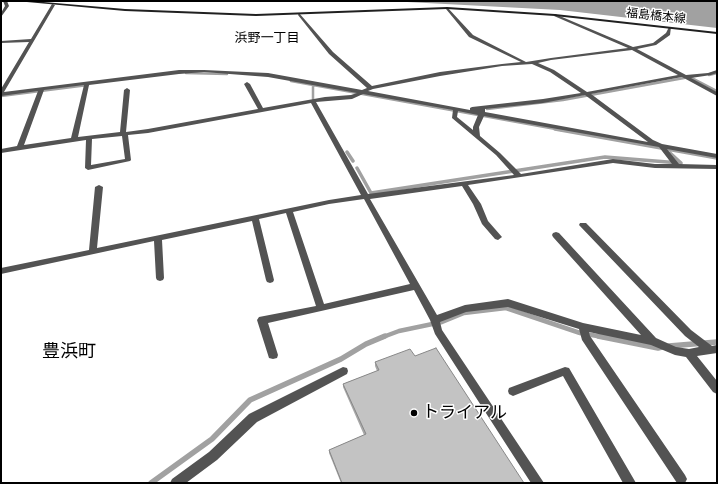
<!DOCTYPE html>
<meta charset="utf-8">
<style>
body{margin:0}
#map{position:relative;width:718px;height:484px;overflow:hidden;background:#fff;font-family:Raleway,sans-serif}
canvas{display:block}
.frame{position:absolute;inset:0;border:2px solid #000;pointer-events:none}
</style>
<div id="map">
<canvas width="718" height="484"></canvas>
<div class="frame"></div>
</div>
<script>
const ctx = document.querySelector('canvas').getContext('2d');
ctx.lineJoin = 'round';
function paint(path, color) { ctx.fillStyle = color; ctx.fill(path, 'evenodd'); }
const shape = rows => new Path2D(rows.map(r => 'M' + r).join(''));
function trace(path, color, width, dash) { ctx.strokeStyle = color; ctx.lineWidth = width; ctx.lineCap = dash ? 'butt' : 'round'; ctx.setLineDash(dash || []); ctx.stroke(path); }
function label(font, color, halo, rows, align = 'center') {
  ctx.font = font + ' Raleway,"Noto Sans JP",sans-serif'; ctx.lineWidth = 3; ctx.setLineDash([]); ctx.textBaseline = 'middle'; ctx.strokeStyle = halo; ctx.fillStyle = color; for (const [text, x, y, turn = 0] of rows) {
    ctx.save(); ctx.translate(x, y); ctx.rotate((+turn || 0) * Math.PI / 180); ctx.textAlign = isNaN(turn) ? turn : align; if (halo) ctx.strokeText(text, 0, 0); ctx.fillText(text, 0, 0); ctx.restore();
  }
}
paint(shape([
 [388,1,717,1,717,28,560,10]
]), '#a1a1a1');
trace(shape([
 [186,73,227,74],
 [709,75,717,73],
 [690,77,717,91],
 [291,81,561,130],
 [313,85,313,99],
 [1,96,88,85],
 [487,109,563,100,684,78]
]), '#a1a1a1', 2.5);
trace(shape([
 [555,129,717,158],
 [347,152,353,161],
 [670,153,681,163],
 [357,168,371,193,605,157,680,163]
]), '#a1a1a1', 3.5);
trace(shape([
 [383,337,399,331,442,322,464,313,506,308,580,333,603,337]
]), '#a1a1a1', 4.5);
trace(shape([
 [598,336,658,348,662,347],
 [669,346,717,342],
 [151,483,212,439,250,400,341,359,366,344,385,336]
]), '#a1a1a1', 5.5);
paint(shape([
 [3,1,7,1,9,6,1,17,1,13,5,6,3,1],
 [52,4,55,5,4,92,179,70,204,70,268,73,362,90,367,88,329,54,298,15,299,13,333,52,372,86,440,72,502,64,521,62,469,37,446,9,447,7,473,35,526,62,551,58,628,48,554,16,555,14,633,47,653,43,666,33,669,27,671,27,670,35,656,45,637,49,686,75,708,73,717,70,717,73,711,75,691,78,717,92,717,96,682,77,591,94,653,140,662,144,717,154,717,158,667,149,679,164,717,165,717,169,655,168,613,163,468,185,481,204,488,221,502,237,498,240,495,239,482,224,473,204,462,186,370,199,437,315,465,305,508,299,583,323,641,335,553,237,552,235,553,233,556,232,559,233,656,338,676,347,689,349,699,347,685,336,579,225,580,223,586,223,691,330,712,346,717,345,717,353,697,356,717,381,717,394,713,392,686,357,675,355,651,345,589,332,590,336,685,475,687,479,685,483,677,483,582,340,579,329,508,307,466,312,440,322,442,330,544,483,531,483,435,334,430,320,414,290,268,323,278,355,277,358,273,359,269,358,257,320,259,317,316,306,286,213,259,219,274,280,273,282,270,283,267,282,266,280,252,221,162,240,164,278,163,280,160,281,157,280,156,278,154,241,1,274,1,268,89,250,95,187,99,185,103,187,97,248,329,200,361,195,311,103,148,133,128,135,131,160,130,161,88,170,85,168,86,140,1,153,1,149,17,146,38,91,1,96,1,89,29,42,1,43,1,41,31,39,52,4],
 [632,50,678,75,587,92,554,70,538,63,551,60,632,50],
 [532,64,550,72,581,93,543,99,472,107,470,108,470,110,368,91,373,89,440,76,502,66,532,64],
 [204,72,268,77,357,93,351,95,325,97,263,108,250,84,247,82,244,84,258,109,148,129,126,132,130,90,127,88,124,90,120,132,78,137,89,85,179,74,204,72],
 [84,85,71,138,24,145,44,90,84,85],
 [363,94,453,110,452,118,496,155,514,175,368,194,316,102,352,99,363,94],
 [585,95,648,142,485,112,485,109,543,103,585,95],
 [458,111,478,115,473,127,473,130,457,117,458,111],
 [484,116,659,147,672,164,655,164,613,159,521,174,500,153,480,136,479,127,484,116],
 [122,136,125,159,91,165,92,139,122,136],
 [364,199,410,284,324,304,293,212,329,204,364,199],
 [565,367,569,368,636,483,623,483,563,376,513,396,509,394,508,391,509,388,565,367]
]), '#535353');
paint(shape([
 [343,367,347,368,348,371,347,374,257,422,217,460,186,483,170,483,172,479,209,452,249,414,343,367]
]), '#535353');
paint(shape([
 [16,1,32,1,125,9,256,14,447,7,555,14,717,32,717,34,555,16,447,9,256,16,125,11,16,1]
]), '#202020');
paint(shape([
 [415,356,524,483,341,483,329,453,329,450,364,435,343,387,343,384,377,371,375,366,375,362]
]), '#a8a8a8');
const building = shape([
 [436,348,524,483,342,483,329,450,366,434,343,384,379,370,375,362,410,349,415,356,436,348]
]);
paint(building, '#c3c3c3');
trace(building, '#888', 1);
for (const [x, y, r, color] of [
 [414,413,4,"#000"]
]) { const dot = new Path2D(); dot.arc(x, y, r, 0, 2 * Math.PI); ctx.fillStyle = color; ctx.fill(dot); trace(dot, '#fff', 1.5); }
label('12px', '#000', '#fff', [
 ["福島橋本線",656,16,6]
]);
label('13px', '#000', '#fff', [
 ["浜野一丁目",267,38]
]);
label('17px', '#000', '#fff', [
 ["トライアル",422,413]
], 'left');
label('18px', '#000', '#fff', [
 ["豊浜町",69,352]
]);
</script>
